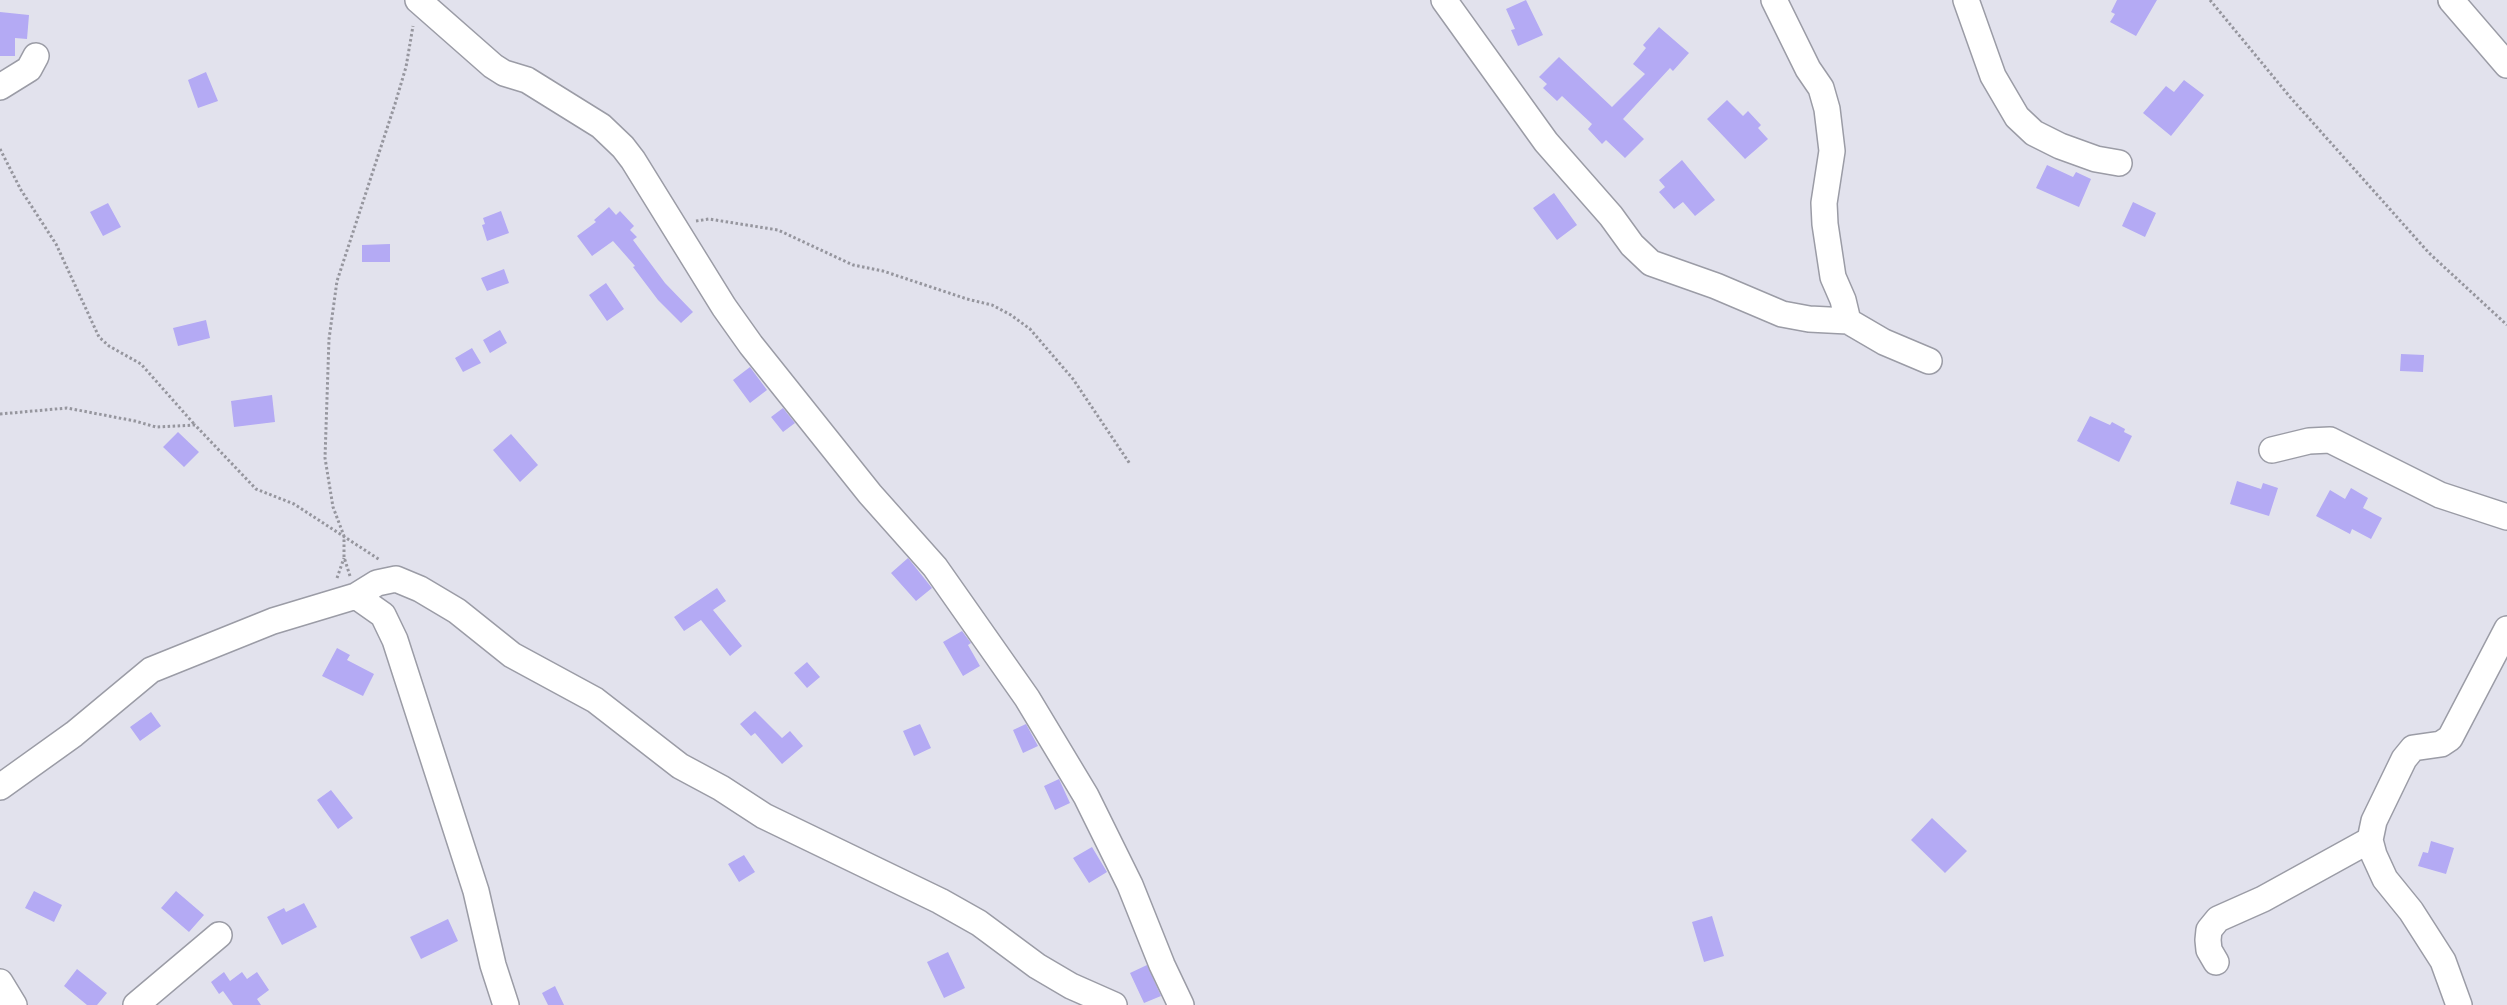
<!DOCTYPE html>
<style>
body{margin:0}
canvas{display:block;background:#e2e2ed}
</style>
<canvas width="2507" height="1005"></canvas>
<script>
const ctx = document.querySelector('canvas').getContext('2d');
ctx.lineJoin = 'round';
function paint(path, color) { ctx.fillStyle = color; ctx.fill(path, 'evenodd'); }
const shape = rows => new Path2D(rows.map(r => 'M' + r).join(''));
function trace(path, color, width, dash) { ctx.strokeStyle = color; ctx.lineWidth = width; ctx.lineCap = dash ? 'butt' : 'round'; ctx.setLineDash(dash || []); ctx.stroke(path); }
paint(shape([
 [1526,0,1543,35,1518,46,1511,30,1515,29,1506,9],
 [2117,0,2157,0,2136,36,2110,22,2115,14,2111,12],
 [0,12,29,15,27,39,15,38,15,56,0,56],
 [1659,27,1689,53,1673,71,1670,68,1623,119,1644,139,1625,158,1606,140,1602,144,1588,129,1592,124,1562,96,1557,101,1543,88,1547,84,1539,77,1559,57,1612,107,1645,74,1633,64,1646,48,1643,45],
 [206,72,218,101,198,108,188,80],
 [2184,80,2204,95,2171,136,2143,113,2166,86,2174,92],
 [1727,100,1743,116,1748,111,1761,125,1758,128,1768,139,1745,159,1707,119],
 [1682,160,1715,200,1695,216,1683,202,1674,209,1659,192,1665,187,1659,180],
 [2047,165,2073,177,2076,172,2091,179,2079,207,2036,188],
 [1554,193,1577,225,1557,240,1533,208],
 [2133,202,2156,213,2145,237,2122,226],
 [108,203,121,227,103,236,90,212],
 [609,207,616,215,620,211,634,226,630,230,637,237,633,240,665,283,693,312,681,323,658,300,633,267,635,266,613,241,592,256,577,236,596,222,594,220],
 [501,211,509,233,487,241,482,225,485,224,483,218],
 [390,244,390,262,362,262,362,245],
 [504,269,509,283,487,291,481,278],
 [606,283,624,309,607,321,589,295],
 [206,320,210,338,178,346,173,328],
 [500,330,507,343,490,353,483,340],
 [472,348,481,363,463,372,455,358],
 [2401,354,2424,355,2423,372,2400,371],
 [750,367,767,390,750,403,733,380],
 [272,395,275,422,234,427,231,401],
 [783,408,795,423,783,432,771,417],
 [2090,416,2110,425,2112,422,2125,429,2124,432,2132,436,2119,462,2077,441],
 [178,432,199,452,184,467,163,447],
 [511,434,538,465,520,482,493,450],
 [2237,481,2261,489,2263,483,2278,488,2269,516,2230,504],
 [2351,488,2368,498,2363,508,2382,518,2371,539,2352,529,2350,534,2316,516,2330,490,2345,499],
 [908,558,932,588,916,601,891,573],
 [717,588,726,601,713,610,742,646,730,656,701,620,684,631,674,617],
 [962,631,971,643,968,645,980,666,963,676,943,642],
 [337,648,350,655,347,660,374,674,363,696,322,676],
 [807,662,820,677,807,688,794,673],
 [755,711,782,738,790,731,803,746,782,764,755,733,751,736,740,724],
 [151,712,161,726,140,741,130,727],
 [920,724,931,748,914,756,903,731],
 [1026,724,1038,746,1023,753,1013,730],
 [1059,779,1070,803,1055,810,1044,786],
 [331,790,353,818,338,829,317,800],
 [1932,818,1967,851,1945,873,1911,840],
 [2431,841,2454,848,2446,874,2418,866,2423,852,2428,853],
 [1092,847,1107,872,1089,883,1073,858],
 [744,855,755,872,739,882,728,864],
 [34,891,62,905,54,922,25,908],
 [176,891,204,915,189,932,161,908],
 [304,903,317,927,282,945,267,917,284,908,286,912],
 [1712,916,1724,956,1704,962,1692,922],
 [448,919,458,941,421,959,410,937],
 [948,952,965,988,944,998,927,962],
 [1147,965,1161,996,1144,1003,1130,973],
 [77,969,107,993,97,1005,87,1005,64,986],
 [224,972,230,981,242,972,247,979,257,972,269,990,257,999,261,1005,233,1005,223,991,219,994,211,982],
 [555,986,564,1005,548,1005,542,993]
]), '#b4aaf4');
const minor = shape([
 [418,0,493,66,504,73,527,80,601,126,623,147,633,160,724,307,751,345,870,494,935,567,1027,698,1086,796,1130,885,1162,965,1181,1005],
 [1444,0,1546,142,1611,216,1632,245,1651,263,1716,286,1782,314,1809,319,1848,321,1884,342,1929,361],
 [1774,0,1808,69,1821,88,1827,109,1832,151,1824,203,1825,224,1833,277,1843,300,1848,321],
 [1966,0,1993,76,2017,117,2034,133,2060,146,2096,159,2119,163],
 [2451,0,2507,65],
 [0,87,29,69,36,56],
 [2272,450,2309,441,2330,440,2440,495,2507,517],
 [356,596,383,615,395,640,476,891,493,965,506,1005],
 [0,787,74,734,151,670,273,621,356,596,377,583,396,579,420,589,457,611,512,655,595,700,680,766,721,788,764,816,940,901,979,923,1037,966,1071,986,1114,1005],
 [2216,962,2209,950,2208,940,2209,930,2218,919,2263,899,2370,840],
 [0,982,14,1005],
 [136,1005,219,935],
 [2459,1005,2443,961,2411,911,2385,879,2374,855,2370,840,2374,821,2404,759,2413,748,2441,744,2450,738,2507,629]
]);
trace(minor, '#9b9ca6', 28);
trace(shape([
 [2210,0,2290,97,2429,253,2507,325],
 [0,149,21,190,56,244,99,337,109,346,141,364,195,425],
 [696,221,709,219,778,230,853,265,883,271,967,299,992,305,1011,315,1030,329,1073,379,1130,464],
 [0,414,67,408,135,421,156,427,195,425,256,489,294,504,380,560],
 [350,576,344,557,344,536,333,507,325,458,329,339,337,281,395,104,406,67,413,26],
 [337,578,344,558]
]), '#96969e', 3, [2.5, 2.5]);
trace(minor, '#fff', 25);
</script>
